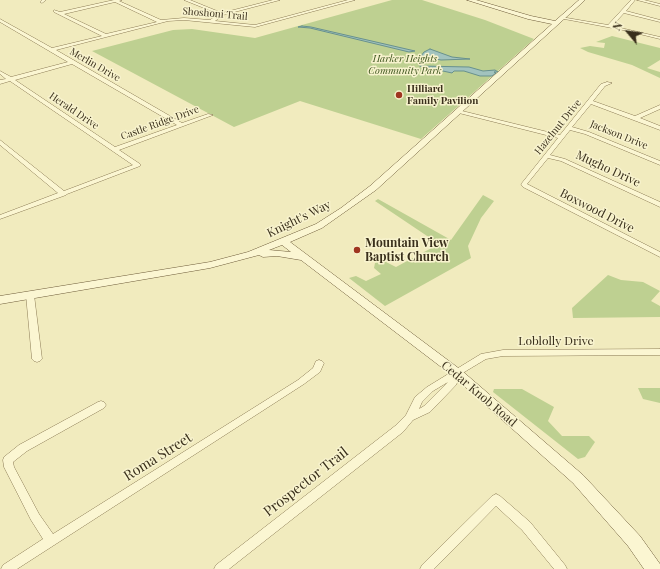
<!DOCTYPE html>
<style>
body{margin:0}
#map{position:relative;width:660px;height:569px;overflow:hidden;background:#f1ebbe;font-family:"Playfair Display",serif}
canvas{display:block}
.north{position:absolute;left:608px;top:12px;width:40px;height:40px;-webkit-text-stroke:3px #f8f3ce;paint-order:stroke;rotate:299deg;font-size:11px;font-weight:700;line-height:16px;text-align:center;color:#392f1b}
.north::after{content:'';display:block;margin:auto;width:14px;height:18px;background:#392f1b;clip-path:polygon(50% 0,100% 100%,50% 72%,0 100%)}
</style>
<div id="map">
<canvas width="660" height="569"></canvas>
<div class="north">N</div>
</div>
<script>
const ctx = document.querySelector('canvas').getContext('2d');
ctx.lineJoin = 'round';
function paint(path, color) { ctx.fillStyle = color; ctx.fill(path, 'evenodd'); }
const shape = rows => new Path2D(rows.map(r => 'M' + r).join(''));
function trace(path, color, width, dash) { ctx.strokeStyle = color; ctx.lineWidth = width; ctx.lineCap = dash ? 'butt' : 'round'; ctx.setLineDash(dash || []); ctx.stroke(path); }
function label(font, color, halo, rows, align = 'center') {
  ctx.font = font + ' "Playfair Display",serif'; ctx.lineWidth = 3; ctx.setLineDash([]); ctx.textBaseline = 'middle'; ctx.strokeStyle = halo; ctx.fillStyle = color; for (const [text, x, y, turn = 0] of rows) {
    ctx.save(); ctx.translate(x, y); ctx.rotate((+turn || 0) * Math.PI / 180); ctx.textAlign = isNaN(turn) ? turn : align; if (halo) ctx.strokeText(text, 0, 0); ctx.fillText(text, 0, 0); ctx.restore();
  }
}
paint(shape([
 [392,0,422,0,485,20,534,39,421,139,300,101,234,127,92,51,173,30,192,29,255,38],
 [612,36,660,48,660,60,647,68,660,72,660,78,632,65,588,52,580,48,590,46,604,48,605,43,596,42],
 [483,195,494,201,481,218,468,246,471,258,385,306,349,278,356,276,366,281,381,274,374,268,375,263,384,261,396,267,439,244,375,201,378,199,451,240],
 [608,275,621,280,643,282,660,291,651,301,660,306,660,317,573,318,572,308],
 [638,388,660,388,660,403,643,399],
 [494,389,522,389,554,407,548,421,562,436,589,436,595,442,585,457,578,459,493,392]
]), '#bed091');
const water = shape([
 [302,26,311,27,415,51,409,52,310,28,298,27,302,26],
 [430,49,452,57,470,59,441,60,421,56,424,52,430,49],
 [420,66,469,67,483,71,495,70,498,72,494,72,496,73,492,76,480,76,464,71,454,71,452,73,420,66]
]);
paint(water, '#a2c3be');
trace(water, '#68918e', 1);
const street = shape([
 [42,0,46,0,42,3,40,2,42,0],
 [114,0,122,0,119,1,161,20,184,18,210,20,219,14,184,0,190,0,222,13,273,0,280,0,223,15,215,21,255,25,348,0,355,0,255,27,184,20,168,21,56,50,182,123,208,114,213,115,119,150,140,164,140,166,67,194,66,195,0,219,0,215,58,193,0,145,0,140,64,191,133,165,10,81,0,84,0,80,6,79,0,74,0,71,11,77,68,62,0,22,0,19,52,48,102,36,54,12,54,10,60,12,114,0],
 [115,2,157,22,106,34,64,14,115,2],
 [72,64,177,125,115,147,15,80,72,64],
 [631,0,635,0,626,11,660,20,660,22,624,13,612,26,660,37,660,39,623,30,559,18,561,17,608,25,631,0],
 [637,0,644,0,660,4,660,6,637,0],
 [607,82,612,83,605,86,593,101,635,116,660,105,660,109,640,118,660,126,660,130,591,104,572,127,589,132,660,161,660,165,585,134,570,130,550,155,565,159,660,202,660,207,561,161,548,158,527,184,660,252,660,257,523,187,521,184,522,183,558,138,455,112,458,110,560,135,601,84,607,82],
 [30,292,34,295,42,359,40,361,37,362,34,361,32,359,26,295,30,292],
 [660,349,660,355,503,356,486,359,461,374,456,385,430,412,413,420,403,432,229,569,214,569,216,565,395,426,406,415,415,397,427,387,481,354,503,350,660,349],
 [448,382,424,406,419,409,422,402,433,391,448,382],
 [319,360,322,361,324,363,320,372,304,384,17,569,1,569,3,565,43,539,31,520,4,467,3,460,4,457,19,445,98,402,101,401,104,402,106,405,104,408,27,451,13,462,14,467,39,514,53,534,298,380,313,368,316,361,319,360],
 [496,494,500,496,530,522,565,565,567,569,554,569,522,530,496,506,434,569,420,569,422,565,492,496,496,494]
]);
const secondary = shape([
 [467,0,476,0,531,16,555,21,579,0,585,0,376,190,322,228,290,242,461,370,583,475,640,536,660,564,660,569,644,569,628,546,573,483,453,376,301,260,277,256,263,257,259,255,210,268,0,304,0,296,210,262,248,252,316,224,341,208,370,186,552,24,528,19,467,0],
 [282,245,291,252,269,250,282,245]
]);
trace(street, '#8b7b55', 1);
trace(secondary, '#6d5b39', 1);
paint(street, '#fbf6d2');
paint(secondary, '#fbf6d2');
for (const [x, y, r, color] of [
 [399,95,4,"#9f3520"],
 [357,250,4,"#9f3520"]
]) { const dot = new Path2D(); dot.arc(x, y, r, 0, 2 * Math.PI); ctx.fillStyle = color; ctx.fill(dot); trace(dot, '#f8f3ce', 1.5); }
label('10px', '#392f1b', '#f8f3ce', [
 ["Shoshoni Trail",215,14,5],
 ["Merlin Drive",95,65,30],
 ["Herald Drive",74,111,34],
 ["Castle Ridge Drive",160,123,-20],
 ["Hazelnut Drive",558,127,-51],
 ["Jackson Drive",619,135,22]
]);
label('italic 10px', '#405720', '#f8f3ce', [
 ["Harker Heights",405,59],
 ["Community Park",405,71]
]);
label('bold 10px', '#392f1b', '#f8f3ce', [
 ["Hilliard",407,89],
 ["Family Pavilion",407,101]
], 'left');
label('12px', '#392f1b', '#f8f3ce', [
 ["Mugho Drive",608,169,25],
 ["Boxwood Drive",597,211,27],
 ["Knight's Way",299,219,-26],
 ["Loblolly Drive",556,341],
 ["Cedar Knob Road",479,394,40]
]);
label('bold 12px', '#392f1b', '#f8f3ce', [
 ["Mountain View",365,243],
 ["Baptist Church",365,257]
], 'left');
label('14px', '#392f1b', '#f8f3ce', [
 ["Roma Street",158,457,-32],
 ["Prospector Trail",306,482,-38]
]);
</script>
